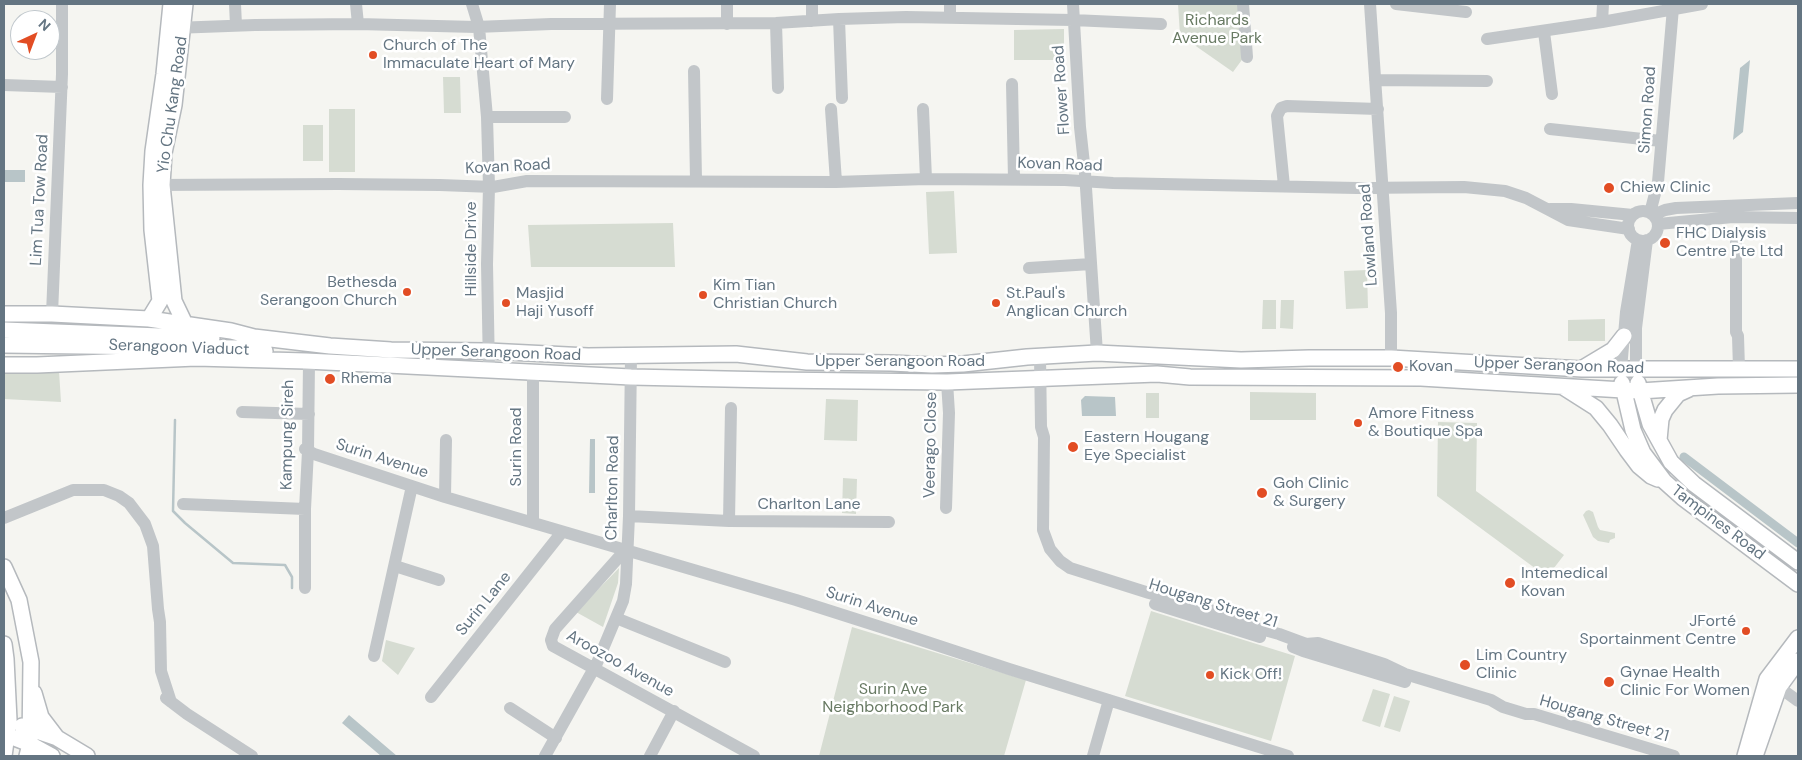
<!DOCTYPE html>
<meta charset="utf-8">
<style>
body{margin:0}
#map{position:relative;width:1802px;height:760px;overflow:hidden;background:#f5f5f1;font-family:"DM Sans",sans-serif}
canvas{display:block}
.frame{position:absolute;inset:0;border:5px solid #647582;pointer-events:none}
.north{position:absolute;left:10px;top:10px;width:50px;height:50px;box-sizing:border-box;background:#fff;border:1px solid #c1c8cd;border-radius:50%;rotate:43deg;font-size:14px;font-weight:700;line-height:20px;text-align:center;color:#647582}
.north::after{content:'';display:block;margin:auto;width:18px;height:22px;background:#e24d24;clip-path:polygon(50% 0,100% 100%,50% 72%,0 100%)}
</style>
<div id="map">
<canvas width="1802" height="760"></canvas>
<div class="frame"></div>
<div class="north">N</div>
</div>
<script>
const ctx = document.querySelector('canvas').getContext('2d');
ctx.lineJoin = 'round';
function paint(path, color) { ctx.fillStyle = color; ctx.fill(path, 'evenodd'); }
const shape = rows => new Path2D(rows.map(r => 'M' + r).join(''));
function trace(path, color, width, dash) { ctx.strokeStyle = color; ctx.lineWidth = width; ctx.lineCap = dash ? 'butt' : 'round'; ctx.setLineDash(dash || []); ctx.stroke(path); }
function label(font, color, halo, rows, align = 'center') {
  ctx.font = font + ' "DM Sans",sans-serif'; ctx.lineWidth = 5; ctx.setLineDash([]); ctx.textBaseline = 'middle'; ctx.strokeStyle = halo; ctx.fillStyle = color; for (const [text, x, y, turn = 0] of rows) {
    ctx.save(); ctx.translate(x, y); ctx.rotate((+turn || 0) * Math.PI / 180); ctx.textAlign = isNaN(turn) ? turn : align; if (halo) ctx.strokeText(text, 0, 0); ctx.fillText(text, 0, 0); ctx.restore();
  }
}
paint(shape([
 [1178,4,1241,4,1244,57,1233,72,1180,35],
 [1064,29,1064,60,1014,60,1014,30],
 [443,77,460,77,461,113,444,113],
 [329,109,355,109,355,172,329,172],
 [303,125,323,125,323,161,303,161],
 [954,191,957,253,929,254,926,192],
 [673,223,675,267,531,267,528,225],
 [1367,270,1368,308,1346,309,1344,271],
 [1263,300,1276,300,1276,329,1262,329],
 [1281,300,1294,300,1293,329,1280,328],
 [1605,319,1605,341,1568,341,1568,320],
 [59,371,61,402,4,399,4,372],
 [1250,392,1316,393,1316,420,1250,420],
 [1146,393,1159,393,1159,418,1146,418],
 [826,399,858,400,857,441,824,440],
 [1438,422,1477,423,1476,491,1564,555,1547,577,1437,496],
 [843,478,857,479,856,514,842,513],
 [1589,510,1593,512,1598,527,1600,530,1615,533,1615,538,1610,540,1609,543,1598,541,1593,537,1583,515,1586,511],
 [619,568,618,583,603,627,576,612],
 [1151,611,1295,656,1271,741,1125,696],
 [852,627,1026,680,1004,756,819,756],
 [386,640,415,648,398,675,382,661],
 [1373,689,1390,694,1380,727,1362,721],
 [1394,696,1410,701,1400,732,1384,727]
]), '#d6dcd2');
paint(shape([
 [1750,60,1743,132,1733,140,1740,68],
 [4,170,25,170,25,182,4,182],
 [1085,396,1115,397,1116,416,1082,416,1081,400],
 [590,439,595,439,595,493,589,493],
 [349,715,397,756,381,756,342,723]
]), '#b8c5c8');
trace(shape([
 [175,420,173,511,185,523,233,563,285,565,292,577,292,588]
]), '#b8c5c8', 2.5);
trace(shape([
 [1684,457,1798,543]
]), '#b8c5c8', 9);
const major = shape([
 [4,314,52,314,149,319,231,331,254,337,330,346,391,350,488,351,588,356,736,354,807,362,891,363,932,365,963,364,1027,357,1097,353,1241,360,1309,358,1391,358,1582,369,1798,369],
 [149,319,160,301,152,230,151,185,153,151,164,74,171,4],
 [185,324,174,301,162,185,164,153,174,105,185,4],
 [4,330,212,338],
 [4,345,239,348,265,351],
 [4,365,37,365,196,358,306,361,631,377,772,380,947,382,1157,374,1190,377,1421,378,1640,391,1718,386,1798,385],
 [1583,368,1613,350,1624,336],
 [1622,383,1633,430,1643,453,1664,481,1683,498,1798,584],
 [1638,383,1650,424,1671,462,1694,484,1798,562],
 [1563,387,1596,408,1610,425,1627,450,1639,466,1651,476,1658,479],
 [1659,440,1661,419,1665,410,1678,394,1689,389],
 [4,567,19,600,31,662,30,744,27,756],
 [4,644,6,659,9,720,4,756],
 [34,693,41,717,57,738],
 [22,726,57,738,87,756],
 [7,735,30,744,52,756],
 [1745,756,1767,679,1798,638],
 [1755,756,1779,687,1798,661]
]);
trace(major, '#b5b9bd', 18);
trace(shape([
 [235,4,236,25],
 [356,4,358,24],
 [472,4,479,27,487,117,489,187,487,264,489,370],
 [727,4,727,24],
 [812,4,812,21],
 [950,4,950,18],
 [1073,4,1080,127,1085,173,1097,353],
 [1243,4,1247,57],
 [1370,4,1391,313,1391,358],
 [1396,4,1466,12],
 [839,19,842,98],
 [1602,22,1603,4],
 [776,23,778,88],
 [174,28,255,25,358,24,476,27,551,24,776,23,839,19,906,17,1073,20,1161,24],
 [1544,32,1552,94],
 [1487,39,1602,22,1702,4],
 [694,71,696,180],
 [1375,80,1487,81],
 [1012,84,1014,179],
 [4,85,62,87],
 [607,99,610,4],
 [831,109,836,182],
 [923,109,926,179],
 [487,117,565,117],
 [1550,129,1661,141],
 [154,185,338,184,440,185,493,187,527,181,836,182,926,179,1065,180,1113,183,1357,188,1464,187,1505,191,1526,198,1568,220,1629,229],
 [1284,186,1277,116,1281,108,1287,106,1378,109],
 [1550,209,1571,209,1633,215],
 '1628 226a15 15 0 1 1 30 0a15 15 0 1 1-30 0Z',
 [1650,213,1658,182,1673,8],
 [1653,215,1665,210,1676,208,1798,203],
 [1658,224,1733,217,1798,218],
 [1736,234,1736,332,1738,336,1739,369],
 [1029,268,1091,264],
 [52,314,62,74,62,4],
 [1040,356,1041,427,1044,437,1043,530,1050,549,1060,561,1070,568,1149,593,1228,615,1257,628,1279,634,1306,644,1318,643,1384,664,1405,674,1491,700,1503,707,1526,714,1534,714,1674,756],
 [1621,369,1626,312,1638,240],
 [1636,369,1636,328,1647,240],
 [533,371,533,523],
 [242,412,309,414],
 [305,449,314,454,445,497,796,600,912,637,1009,669,1288,756],
 [445,497,446,440],
 [183,504,305,509],
 [946,508,949,413,947,382],
 [629,516,729,521,889,522],
 [4,518,73,490,104,490,119,496,129,503,145,524,153,546,158,609,160,622,161,671,171,702],
 [729,521,731,408],
 [628,551,619,557,555,629,551,640,553,646,754,756],
 [395,566,439,580],
 [305,588,305,509,308,451,309,362],
 [1155,604,1260,637],
 [616,618,725,662],
 [1293,647,1303,651,1405,682],
 [374,656,412,486],
 [1772,682,1798,701],
 [431,697,562,532],
 [166,698,187,714,252,756],
 [510,708,556,738],
 [545,756,597,663,623,601,626,584,629,516,631,356],
 [650,756,674,711],
 [1093,756,1109,700]
]), '#c2c6c9', 12);
trace(major, '#fff', 15);
for (const [x, y, r, color] of [
 [373,55,5,"#e24d24"],
 [1609,188,6,"#e24d24"],
 [1665,243,6,"#e24d24"],
 [407,292,5,"#e24d24"],
 [703,295,5,"#e24d24"],
 [506,303,5,"#e24d24"],
 [996,303,5,"#e24d24"],
 [1398,367,6,"#e24d24"],
 [330,379,6,"#e24d24"],
 [1358,423,5,"#e24d24"],
 [1073,447,6,"#e24d24"],
 [1262,493,6,"#e24d24"],
 [1510,583,6,"#e24d24"],
 [1746,631,5,"#e24d24"],
 [1465,665,6,"#e24d24"],
 [1210,675,5,"#e24d24"],
 [1609,682,6,"#e24d24"]
]) { const dot = new Path2D(); dot.arc(x, y, r, 0, 2 * Math.PI); ctx.fillStyle = color; ctx.fill(dot); trace(dot, '#fff', 2); }
label('16px', '#687a63', '#fff', [
 ["Richards",1217,21],
 ["Avenue Park",1217,39],
 ["Surin Ave",893,690],
 ["Neighborhood Park",893,708]
]);
label('16px', '#647582', '#fff', [
 ["Church of The",383,46],
 ["Immaculate Heart of Mary",383,64],
 ["Chiew Clinic",1620,188],
 ["FHC Dialysis",1676,234],
 ["Centre Pte Ltd",1676,252],
 ["Bethesda",397,283,"right"],
 ["Serangoon Church",397,301,"right"],
 ["Kim Tian",713,286],
 ["Christian Church",713,304],
 ["Masjid",516,294],
 ["Haji Yusoff",516,312],
 ["St.Paul's",1006,294],
 ["Anglican Church",1006,312],
 ["Kovan",1409,367],
 ["Rhema",341,379],
 ["Amore Fitness",1368,414],
 ["& Boutique Spa",1368,432],
 ["Eastern Hougang",1084,438],
 ["Eye Specialist",1084,456],
 ["Goh Clinic",1273,484],
 ["& Surgery",1273,502],
 ["Intemedical",1521,574],
 ["Kovan",1521,592],
 ["JForté",1736,622,"right"],
 ["Sportainment Centre",1736,640,"right"],
 ["Lim Country",1476,656],
 ["Clinic",1476,674],
 ["Gynae Health",1620,673],
 ["Clinic For Women",1620,691],
 ["Kick Off!",1220,675]
], 'left');
label('16px', '#647582', '#fff', [
 ["Flower Road",1062,90,-94],
 ["Yio Chu Kang Road",173,105,-82],
 ["Simon Road",1648,110,-86],
 ["Kovan Road",1060,165,2],
 ["Kovan Road",508,167,-3],
 ["Lim Tua Tow Road",40,200,-87],
 ["Lowland Road",1369,235,-94],
 ["Hillside Drive",472,249,-90],
 ["Serangoon Viaduct",179,348,2],
 ["Upper Serangoon Road",496,353,2],
 ["Upper Serangoon Road",900,362],
 ["Upper Serangoon Road",1559,366,2],
 ["Kampung Sireh",288,435,-89],
 ["Veerago Close",931,445,-89],
 ["Surin Road",517,447,-90],
 ["Surin Avenue",382,459,18],
 ["Charlton Road",613,488,-89],
 ["Charlton Lane",809,505],
 ["Tampines Road",1718,523,37],
 ["Surin Lane",484,604,-51],
 ["Hougang Street 21",1213,604,17],
 ["Surin Avenue",872,607,18],
 ["Aroozoo Avenue",620,664,29],
 ["Hougang Street 21",1604,719,16]
]);
</script>
